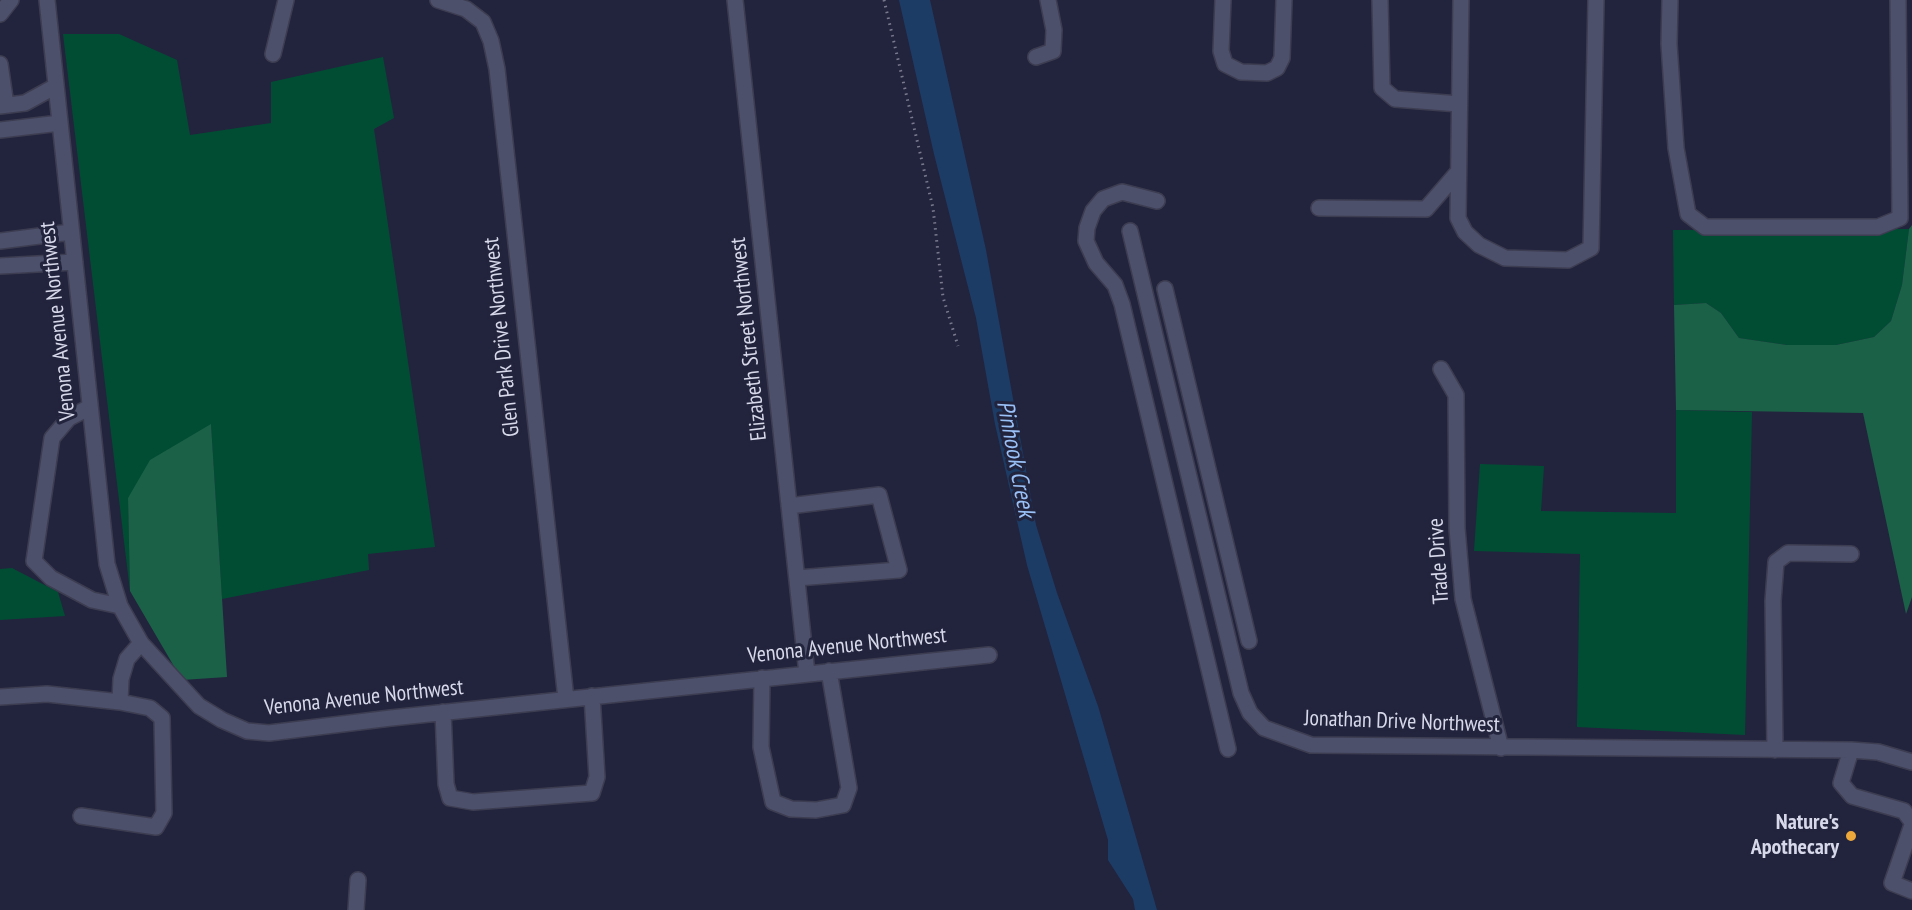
<!DOCTYPE html>
<style>
body{margin:0}
canvas{display:block;background:#22233c}
</style>
<canvas width="1912" height="910"></canvas>
<script>
const ctx = document.querySelector('canvas').getContext('2d');
ctx.lineJoin = 'round';
function paint(path, color) { ctx.fillStyle = color; ctx.fill(path, 'evenodd'); }
const shape = rows => new Path2D(rows.map(r => 'M' + r).join(''));
function trace(path, color, width, dash) { ctx.strokeStyle = color; ctx.lineWidth = width; ctx.lineCap = dash ? 'butt' : 'round'; ctx.setLineDash(dash || []); ctx.stroke(path); }
function label(font, color, halo, rows, align = 'center') {
  ctx.font = font + ' "PT Sans Narrow",sans-serif'; ctx.lineWidth = 6; ctx.setLineDash([]); ctx.textBaseline = 'middle'; ctx.strokeStyle = halo; ctx.fillStyle = color; for (const [text, x, y, turn = 0] of rows) {
    ctx.save(); ctx.translate(x, y); ctx.rotate((+turn || 0) * Math.PI / 180); ctx.textAlign = isNaN(turn) ? turn : align; if (halo) ctx.strokeText(text, 0, 0); ctx.fillText(text, 0, 0); ctx.restore();
  }
}
paint(shape([
 [63,34,119,34,177,60,190,135,271,123,271,82,383,57,394,118,374,129,435,547,368,554,369,570,222,599,211,425,128,498,130,591],
 [1909,229,1902,285,1891,321,1874,337,1836,345,1787,345,1739,338,1721,313,1706,303,1674,305,1673,230],
 [1676,410,1752,412,1745,735,1577,727,1580,554,1474,551,1480,464,1544,466,1541,511,1676,513],
 [12,568,58,592,65,616,0,620,0,569]
]), '#004d34');
paint(shape([
 [1912,225,1912,597,1906,614,1863,413,1676,410,1674,305,1706,303,1721,313,1739,338,1787,345,1836,345,1874,337,1891,321,1902,285,1909,229],
 [211,424,227,677,182,680,130,591,128,498,150,460]
]), '#1b6147');
paint(shape([
 [899,0,930,0,986,250,1036,525,1057,593,1098,706,1157,910,1135,910,1133,899,1108,860,1108,840,1027,565,995,424,976,318,934,154]
]), '#1c3c66');
const minor = shape([
 [47,0,107,564,120,606,141,643,199,706,222,720,247,731,269,733,391,718,989,655],
 [438,0,466,9,483,22,491,41,497,69,566,699],
 [735,0,807,674],
 [1223,0,1221,51,1225,64,1241,72,1267,73,1277,68,1282,58,1284,0],
 [1380,0,1382,88,1395,99,1459,104],
 [1461,0,1458,218,1465,232,1479,245,1505,258,1568,260,1591,248,1596,0],
 [1670,0,1669,44,1676,148,1688,214,1705,227,1878,227,1900,218,1898,0],
 [0,14,11,0],
 [273,54,286,0],
 [1036,57,1053,51,1054,30,1048,0],
 [0,64,6,105],
 [0,106,25,103,56,86],
 [0,130,60,123],
 [1157,201,1122,192,1103,199,1093,211,1087,228,1086,241,1096,263,1115,285,1122,304,1228,749],
 [1319,208,1426,209,1458,172],
 [1130,231,1241,693,1250,713,1264,728,1311,745,1851,750,1878,752,1912,762],
 [0,241,71,232],
 [0,266,75,262],
 [1165,289,1249,641],
 [1441,369,1456,395,1457,528,1463,599,1501,748],
 [90,407,69,418,52,438,34,561,51,578,92,600,120,606],
 [789,506,879,495,899,570,797,578],
 [762,678,761,747,773,802,791,809,816,810,843,805,849,788,829,671],
 [0,697,47,694,120,702,150,708,162,718,164,813,156,827,81,816],
 [120,702,121,679,127,659,141,643],
 [443,712,446,784,450,798,473,802,592,793,597,777,592,696],
 [1775,750,1773,601,1776,562,1788,553,1851,554],
 [1851,750,1841,783,1852,796,1904,811,1912,822],
 [1912,825,1892,883,1912,891],
 [356,910,358,880]
]);
trace(minor, '#3d3d52', 18);
trace(shape([
 [884,0,933,208,943,297,958,346]
]), '#797a8f', 3, [1.5, 4.5]);
trace(minor, '#4d506b', 15);
for (const [x, y, r, color] of [
 [1851,836,6,"#eda83c"]
]) { const dot = new Path2D(); dot.arc(x, y, r, 0, 2 * Math.PI); ctx.fillStyle = color; ctx.fill(dot); trace(dot, '#22233c', 2); }
label('22px', '#d7d9ea', '#22233c', [
 ["Venona Avenue Northwest",58,321,-96],
 ["Glen Park Drive Northwest",502,337,-96],
 ["Elizabeth Street Northwest",749,339,-96],
 ["Trade Drive",1439,561,-94],
 ["Venona Avenue Northwest",847,646,-6],
 ["Venona Avenue Northwest",364,698,-6],
 ["Jonathan Drive Northwest",1402,722,2]
]);
label('bold 22px', '#d7d9ea', '#22233c', [
 ["Nature's",1839,823],
 ["Apothecary",1839,848]
], 'right');
label('italic 24px', '#99c1f8', '#22233c', [
 ["Pinhook Creek",1015,459,79]
]);
</script>
